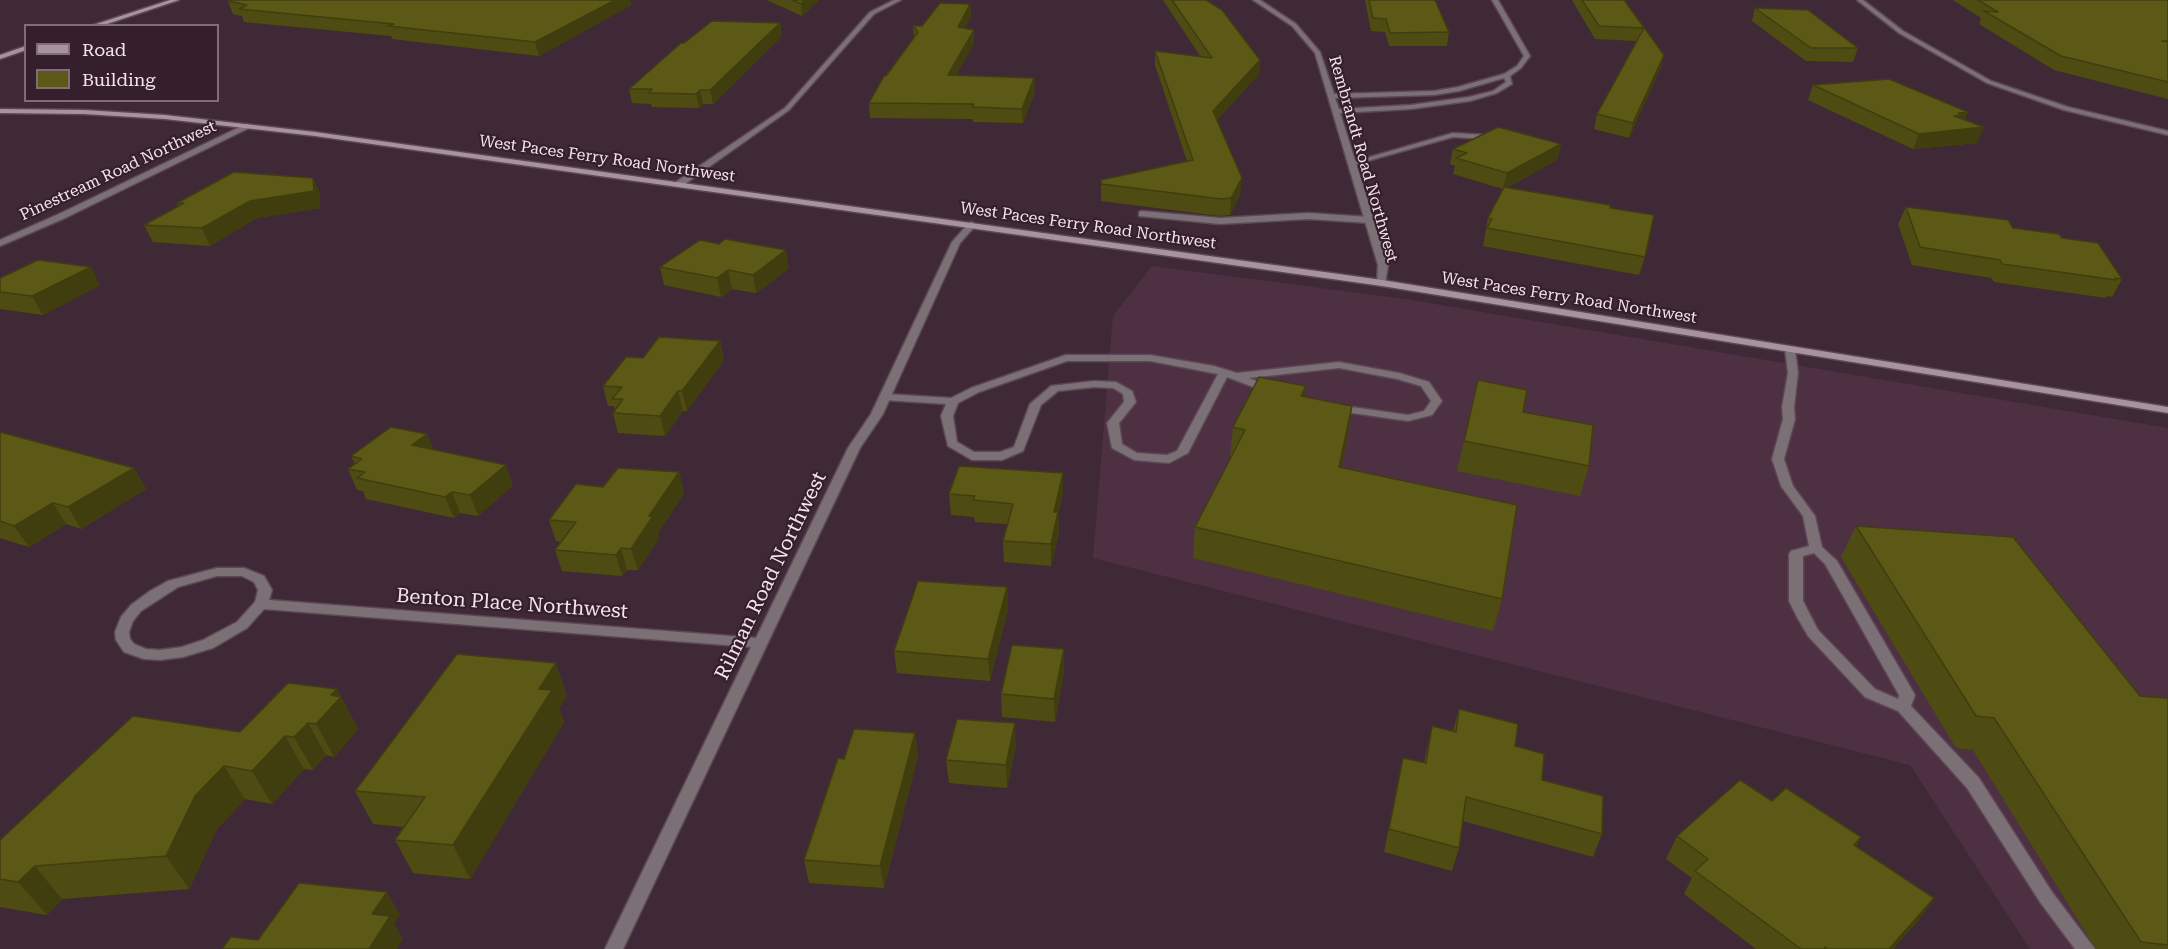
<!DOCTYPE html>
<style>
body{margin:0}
#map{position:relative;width:2168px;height:949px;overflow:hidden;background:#402937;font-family:"Roboto Serif",serif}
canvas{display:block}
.legend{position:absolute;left:24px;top:24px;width:195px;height:78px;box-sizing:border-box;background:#351f2d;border:2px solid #816d79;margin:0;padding:8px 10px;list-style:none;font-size:18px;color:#f3e3ec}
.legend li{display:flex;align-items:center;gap:12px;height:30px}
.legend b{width:30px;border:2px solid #816d79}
</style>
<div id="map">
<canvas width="2168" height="949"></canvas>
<ul class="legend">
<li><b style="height:8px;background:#a7939f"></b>Road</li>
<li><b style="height:16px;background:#5c5816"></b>Building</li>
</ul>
</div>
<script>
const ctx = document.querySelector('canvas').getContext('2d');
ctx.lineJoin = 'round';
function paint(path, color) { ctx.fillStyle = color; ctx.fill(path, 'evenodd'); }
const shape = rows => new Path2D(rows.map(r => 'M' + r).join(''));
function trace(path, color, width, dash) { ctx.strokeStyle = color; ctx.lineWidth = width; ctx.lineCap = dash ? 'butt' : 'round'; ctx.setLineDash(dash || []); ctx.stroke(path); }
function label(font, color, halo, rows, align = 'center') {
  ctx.font = font + ' "Roboto Serif",serif'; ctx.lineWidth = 4.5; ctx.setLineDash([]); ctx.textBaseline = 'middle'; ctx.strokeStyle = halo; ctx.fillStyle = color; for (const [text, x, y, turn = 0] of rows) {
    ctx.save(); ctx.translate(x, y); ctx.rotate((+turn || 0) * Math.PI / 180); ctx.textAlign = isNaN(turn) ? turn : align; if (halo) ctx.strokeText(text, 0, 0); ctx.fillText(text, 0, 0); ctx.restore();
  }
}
paint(shape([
 [1152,266,1405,299,2168,428,2168,949,2030,949,1910,765,1093,558,1113,316]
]), '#4d3142');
const lane = shape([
 [1453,133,1486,135,1490,137,1486,139,1453,137,1353,165,1349,163,1453,133],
 [1142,211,1220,218,1308,213,1370,217,1374,220,1370,223,1308,219,1220,224,1139,216,1139,212,1142,211],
 [1790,346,1795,349,1798,373,1794,407,1795,419,1784,459,1793,486,1815,516,1822,547,1837,561,1915,695,1911,706,1979,778,2052,892,2095,949,2075,949,2040,902,1967,788,1898,711,1865,697,1808,636,1797,617,1789,601,1789,554,1791,551,1809,546,1803,516,1781,486,1772,459,1783,419,1782,407,1788,373,1785,349,1790,346],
 [1814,553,1825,564,1899,695,1898,699,1875,689,1818,630,1803,601,1803,556,1814,553],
 [1066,355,1150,355,1214,366,1237,373,1339,362,1399,373,1429,382,1442,401,1432,415,1408,421,1338,411,1332,408,1338,405,1408,415,1424,411,1431,401,1421,386,1397,379,1339,368,1249,378,1273,388,1274,390,1273,392,1269,393,1227,377,1188,453,1169,463,1134,460,1112,448,1107,423,1124,402,1123,394,1113,388,1094,387,1058,391,1041,405,1023,451,1002,460,972,460,948,446,941,416,946,404,885,400,880,397,885,394,951,398,971,388,1066,355],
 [1067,361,1150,361,1218,374,1177,451,1167,455,1137,453,1122,444,1119,423,1136,402,1132,391,1116,382,1094,381,1051,386,1030,404,1014,447,1000,452,974,452,957,442,953,416,958,403,979,392,1067,361]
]);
const street = shape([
 [894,0,901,0,874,14,789,110,682,186,676,186,676,182,785,108,870,12,894,0],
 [1253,0,1260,0,1296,24,1320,52,1334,94,1434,91,1458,87,1504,74,1517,66,1524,56,1492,0,1498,0,1530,56,1521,68,1510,76,1512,84,1497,93,1470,101,1411,109,1340,113,1388,265,1385,285,1382,286,1377,283,1378,265,1315,53,1292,26,1253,0],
 [1504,78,1506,82,1493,91,1469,97,1411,105,1339,109,1335,98,1434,95,1459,91,1504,78],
 [1857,0,1863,0,1903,31,1991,81,2068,107,2168,131,2168,135,2064,110,1987,83,1899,33,1857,0],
 [246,124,253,126,65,218,0,246,0,240,59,214,246,124],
 [972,222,976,225,960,243,883,414,860,448,623,949,605,949,751,647,264,609,247,628,213,648,183,657,160,660,144,659,124,652,116,640,115,632,121,617,131,605,150,591,168,581,217,568,244,568,264,576,272,590,269,600,756,638,848,448,871,414,952,242,969,223,972,222],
 [217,576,242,576,254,582,258,590,255,602,237,622,203,640,182,647,160,650,146,649,134,644,130,639,129,632,133,621,141,611,178,587,217,576]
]);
const secondary = shape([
 [170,0,179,0,101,26,90,26,170,0],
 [26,46,26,50,0,59,0,55,26,46],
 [0,109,84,110,165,115,315,132,1382,280,2168,407,2168,413,1382,286,315,136,165,119,84,114,0,113,0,109]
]);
trace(lane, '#5d4754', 3);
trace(street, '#5d4754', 3);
trace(secondary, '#5d4754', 3);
paint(lane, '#7c7077');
paint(street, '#7c7077');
paint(secondary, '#a7939f');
paint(shape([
 [232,0,630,0,631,5,539,56,392,39,391,36,244,22,242,16,233,14,228,1],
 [767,0,819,0,802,16],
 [1163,0,1206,0,1260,60,1259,74,1217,120,1240,195,1230,215,1220,216,1101,201,1101,180,1187,161,1155,65,1155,51,1201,57],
 [1365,0,1435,0,1449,32,1447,46,1389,46,1385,32,1371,31],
 [1572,0,1624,0,1664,55,1660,69,1629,138,1594,129,1597,114,1637,41,1595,39],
 [1953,0,2168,0,2168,99,2054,70,1979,24,1981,18],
 [970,4,971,17,964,29,974,43,956,75,1034,78,1035,92,1023,123,973,122,973,119,870,118,869,103,914,38,913,26,922,26],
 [1755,8,1858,48,1853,62,1806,61,1752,21],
 [780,23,782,36,713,104,703,104,699,108,652,107,651,104,632,103,629,89,684,43],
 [1813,85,1968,112,1964,120,1977,143,1913,149,1808,100],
 [1561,144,1557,160,1506,188,1610,208,1645,257,1639,275,1483,246,1488,218,1503,189,1453,174,1455,166,1450,164,1453,149],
 [313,178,320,194,320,208,257,218,210,246,153,242,144,225,178,206,177,203],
 [1906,207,2062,238,2122,279,2112,297,2107,296,2106,298,1994,282,1991,278,1912,265,1898,224],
 [660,267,789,268,756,293,732,289,721,297,664,285],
 [0,278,100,285,43,315,0,309],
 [720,341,724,360,687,411,683,411,665,436,618,433,613,413,615,409,614,406,608,406,603,386,643,358],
 [1478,380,1523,412,1589,466,1580,496,1457,471],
 [1306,386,1305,397,1352,406,1348,435,1341,467,1502,599,1493,631,1193,558,1195,527,1231,457,1230,456,1233,427],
 [0,432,134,468,146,489,81,529,66,524,29,547,0,538],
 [427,434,433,449,513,485,478,516,460,513,454,518,366,499,363,491,357,490,348,469,355,464,351,456],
 [679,472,684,493,658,533,659,538,638,570,627,570,622,576,562,571,555,550,561,542,556,541,549,520,603,487],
 [949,494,1063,494,1058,514,1059,533,1051,566,1004,562,1003,541,1007,524,975,522,974,517,951,515],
 [1856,526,2140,696,2168,698,2168,949,2096,949,1973,750,1956,748,1841,557],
 [1007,587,1008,609,990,681,897,673,894,651],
 [1064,649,1064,672,1055,722,1002,717,1001,694],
 [337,689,358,729,334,757,326,755,313,770,304,769,272,804,245,799,217,829,189,889,62,899,47,915,0,907,0,840],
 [567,696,559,708,564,722,470,879,413,873,395,840,404,827,373,824,355,791],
 [1459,709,1515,746,1542,780,1602,834,1593,857,1463,821,1459,848,1452,871,1384,852,1403,758,1424,763,1432,726,1453,731],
 [915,733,918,756,884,888,809,883,804,860,844,759],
 [1016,746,1007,788,949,783,946,760],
 [1772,801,1861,837,1856,846,1934,898,1918,921,1893,949,1756,949,1684,894,1692,878,1666,859,1677,836]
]), '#4f4c13');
paint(shape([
 [615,0,630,0,631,5,539,56,535,42],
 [804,0,819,0,802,16,801,4],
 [970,4,971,17,958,40,958,27],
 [780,23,782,36,713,104,710,90],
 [974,30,974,43,949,89,948,75],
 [1664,55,1660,69,1629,138,1633,123],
 [1260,60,1259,74,1212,126,1213,111],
 [1034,78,1035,92,1023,123,1022,109],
 [700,90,703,104,699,108,696,94],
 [1968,112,1961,127,1984,127,1977,143,1913,149,1919,134,1958,113],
 [1561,144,1557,160,1503,189,1507,173],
 [313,178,320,194,320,208,257,218,210,246,202,228,250,201],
 [1242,178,1240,195,1230,215,1231,198],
 [786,250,789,268,756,293,753,275],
 [91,267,100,285,43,315,32,296],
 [728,270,732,289,721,297,717,278],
 [720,341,724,360,687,411,682,391],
 [1306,386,1303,414,1301,396],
 [678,391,683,411,665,436,660,416],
 [1352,406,1348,435,1335,497,1339,467],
 [427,434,435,455,412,445],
 [506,465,513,485,478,516,470,495],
 [134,468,146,489,81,529,68,507],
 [679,472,684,493,658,533,659,538,638,570,631,549,649,516],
 [1063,473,1063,494,1058,514,1059,533,1051,566,1051,544,1054,512],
 [452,492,460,513,454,518,445,497],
 [53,503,66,524,29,547,14,526],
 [621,548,627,570,622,576,616,555],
 [1007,587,1008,609,990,681,988,659],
 [1064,649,1064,672,1055,722,1054,699],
 [556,663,567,696,559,708,564,722,470,879,453,845,539,689],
 [337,689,358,729,334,757,316,724,331,695],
 [308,723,326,755,313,770,294,737],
 [1015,723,1016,746,1007,788,1006,765],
 [915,733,918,756,884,888,880,866],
 [285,736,304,769,272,804,252,771],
 [224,766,245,799,217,829,189,889,166,856,195,796],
 [35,866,62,899,47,915,18,882],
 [387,892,400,915,394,923,403,939,397,949,369,949,372,914],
 [1934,898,1918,921,1893,949,1889,949]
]), '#403e0f');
const building = shape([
 [232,0,615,0,535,42,388,26,394,24,239,9,247,5,228,1,232,0],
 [792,0,804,0,801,4,792,0],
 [1172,0,1206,0,1222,10,1260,60,1213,111,1242,178,1231,198,1221,199,1101,184,1101,180,1193,160,1155,51,1212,58,1172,0],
 [1369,0,1435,0,1449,32,1390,33,1386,19,1373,18,1369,0],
 [1582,0,1624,0,1664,55,1633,123,1597,114,1644,28,1599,26,1582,0],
 [1978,0,2168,0,2168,41,2162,41,2168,42,2168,82,2061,56,1984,11,1998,12,1978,0],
 [940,3,970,4,958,27,974,30,948,75,1034,78,1022,109,972,107,974,104,869,103,884,76,886,76,918,32,913,26,922,26,940,3],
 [1755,8,1808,10,1858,48,1811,48,1755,8],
 [712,21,780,23,710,90,700,90,696,94,649,93,652,89,629,89,681,43,684,43,712,21],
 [1889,79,1968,112,1958,113,1964,115,1954,116,1984,127,1919,134,1813,85,1889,79],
 [1498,127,1561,144,1507,173,1456,158,1467,153,1453,149,1498,127],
 [234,172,313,178,314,191,250,201,202,228,144,225,184,203,177,203,234,172],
 [1504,187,1610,205,1610,208,1654,215,1645,257,1487,228,1492,219,1488,218,1504,187],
 [1906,207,2008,220,2013,228,2059,234,2062,238,2098,243,2122,279,2115,278,2116,280,2002,264,2000,260,1920,247,1906,207],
 [725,239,786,250,753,275,728,270,717,278,660,267,700,240,719,244,725,239],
 [38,260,91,267,32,296,0,292,0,278,38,260],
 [659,337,720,341,682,391,678,391,660,416,613,413,623,399,612,399,622,387,603,386,626,357,643,358,659,337],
 [1259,377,1306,386,1301,396,1352,406,1339,467,1517,505,1502,599,1195,527,1245,430,1233,427,1259,377],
 [1478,380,1527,390,1523,412,1593,425,1589,466,1464,441,1478,380],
 [391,427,427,434,412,445,506,465,470,495,452,492,445,497,357,478,365,472,348,469,362,459,351,456,391,427],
 [0,432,134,468,68,507,53,503,14,526,0,521,0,432],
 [959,466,1063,473,1054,512,1058,512,1051,544,1003,541,1013,504,973,500,975,496,949,494,959,466],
 [618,468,679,472,649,516,653,516,631,549,621,548,616,555,555,550,576,522,549,520,576,484,603,487,618,468],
 [1856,526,2013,537,2140,696,2168,698,2168,945,2141,942,1994,718,1976,716,1856,526],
 [918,581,1007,587,988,659,894,651,918,581],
 [1012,645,1064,649,1054,699,1001,694,1012,645],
 [457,654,556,663,539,689,552,690,453,845,395,840,425,797,355,791,457,654],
 [288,683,337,689,331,695,341,697,316,724,308,723,294,737,285,736,252,771,224,766,195,796,166,856,35,866,18,882,0,879,0,840,133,716,240,732,288,683],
 [1459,709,1518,724,1515,746,1544,754,1542,780,1603,796,1602,834,1466,797,1459,848,1389,829,1403,758,1426,763,1432,726,1456,732,1459,709],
 [957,719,1015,723,1006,765,946,760,957,719],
 [854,729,915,733,880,866,804,860,838,758,844,759,854,729],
 [1740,780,1772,801,1786,788,1861,837,1854,845,1934,898,1889,949,1828,949,1825,947,1824,949,1801,949,1695,871,1708,859,1677,836,1740,780],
 [299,883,387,892,372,914,390,916,369,949,222,949,231,937,258,940,299,883]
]);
paint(building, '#5c5816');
trace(building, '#403e0f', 1.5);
label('16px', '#f3e3ec', '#351f2d', [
 ["West Paces Ferry Road Northwest",607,159,8],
 ["Rembrandt Road Northwest",1363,159,74],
 ["Pinestream Road Northwest",118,171,-25],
 ["West Paces Ferry Road Northwest",1088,226,8],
 ["West Paces Ferry Road Northwest",1569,298,9]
]);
label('20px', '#f3e3ec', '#351f2d', [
 ["Rilman Road Northwest",771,576,-64],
 ["Benton Place Northwest",512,604,4]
]);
</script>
